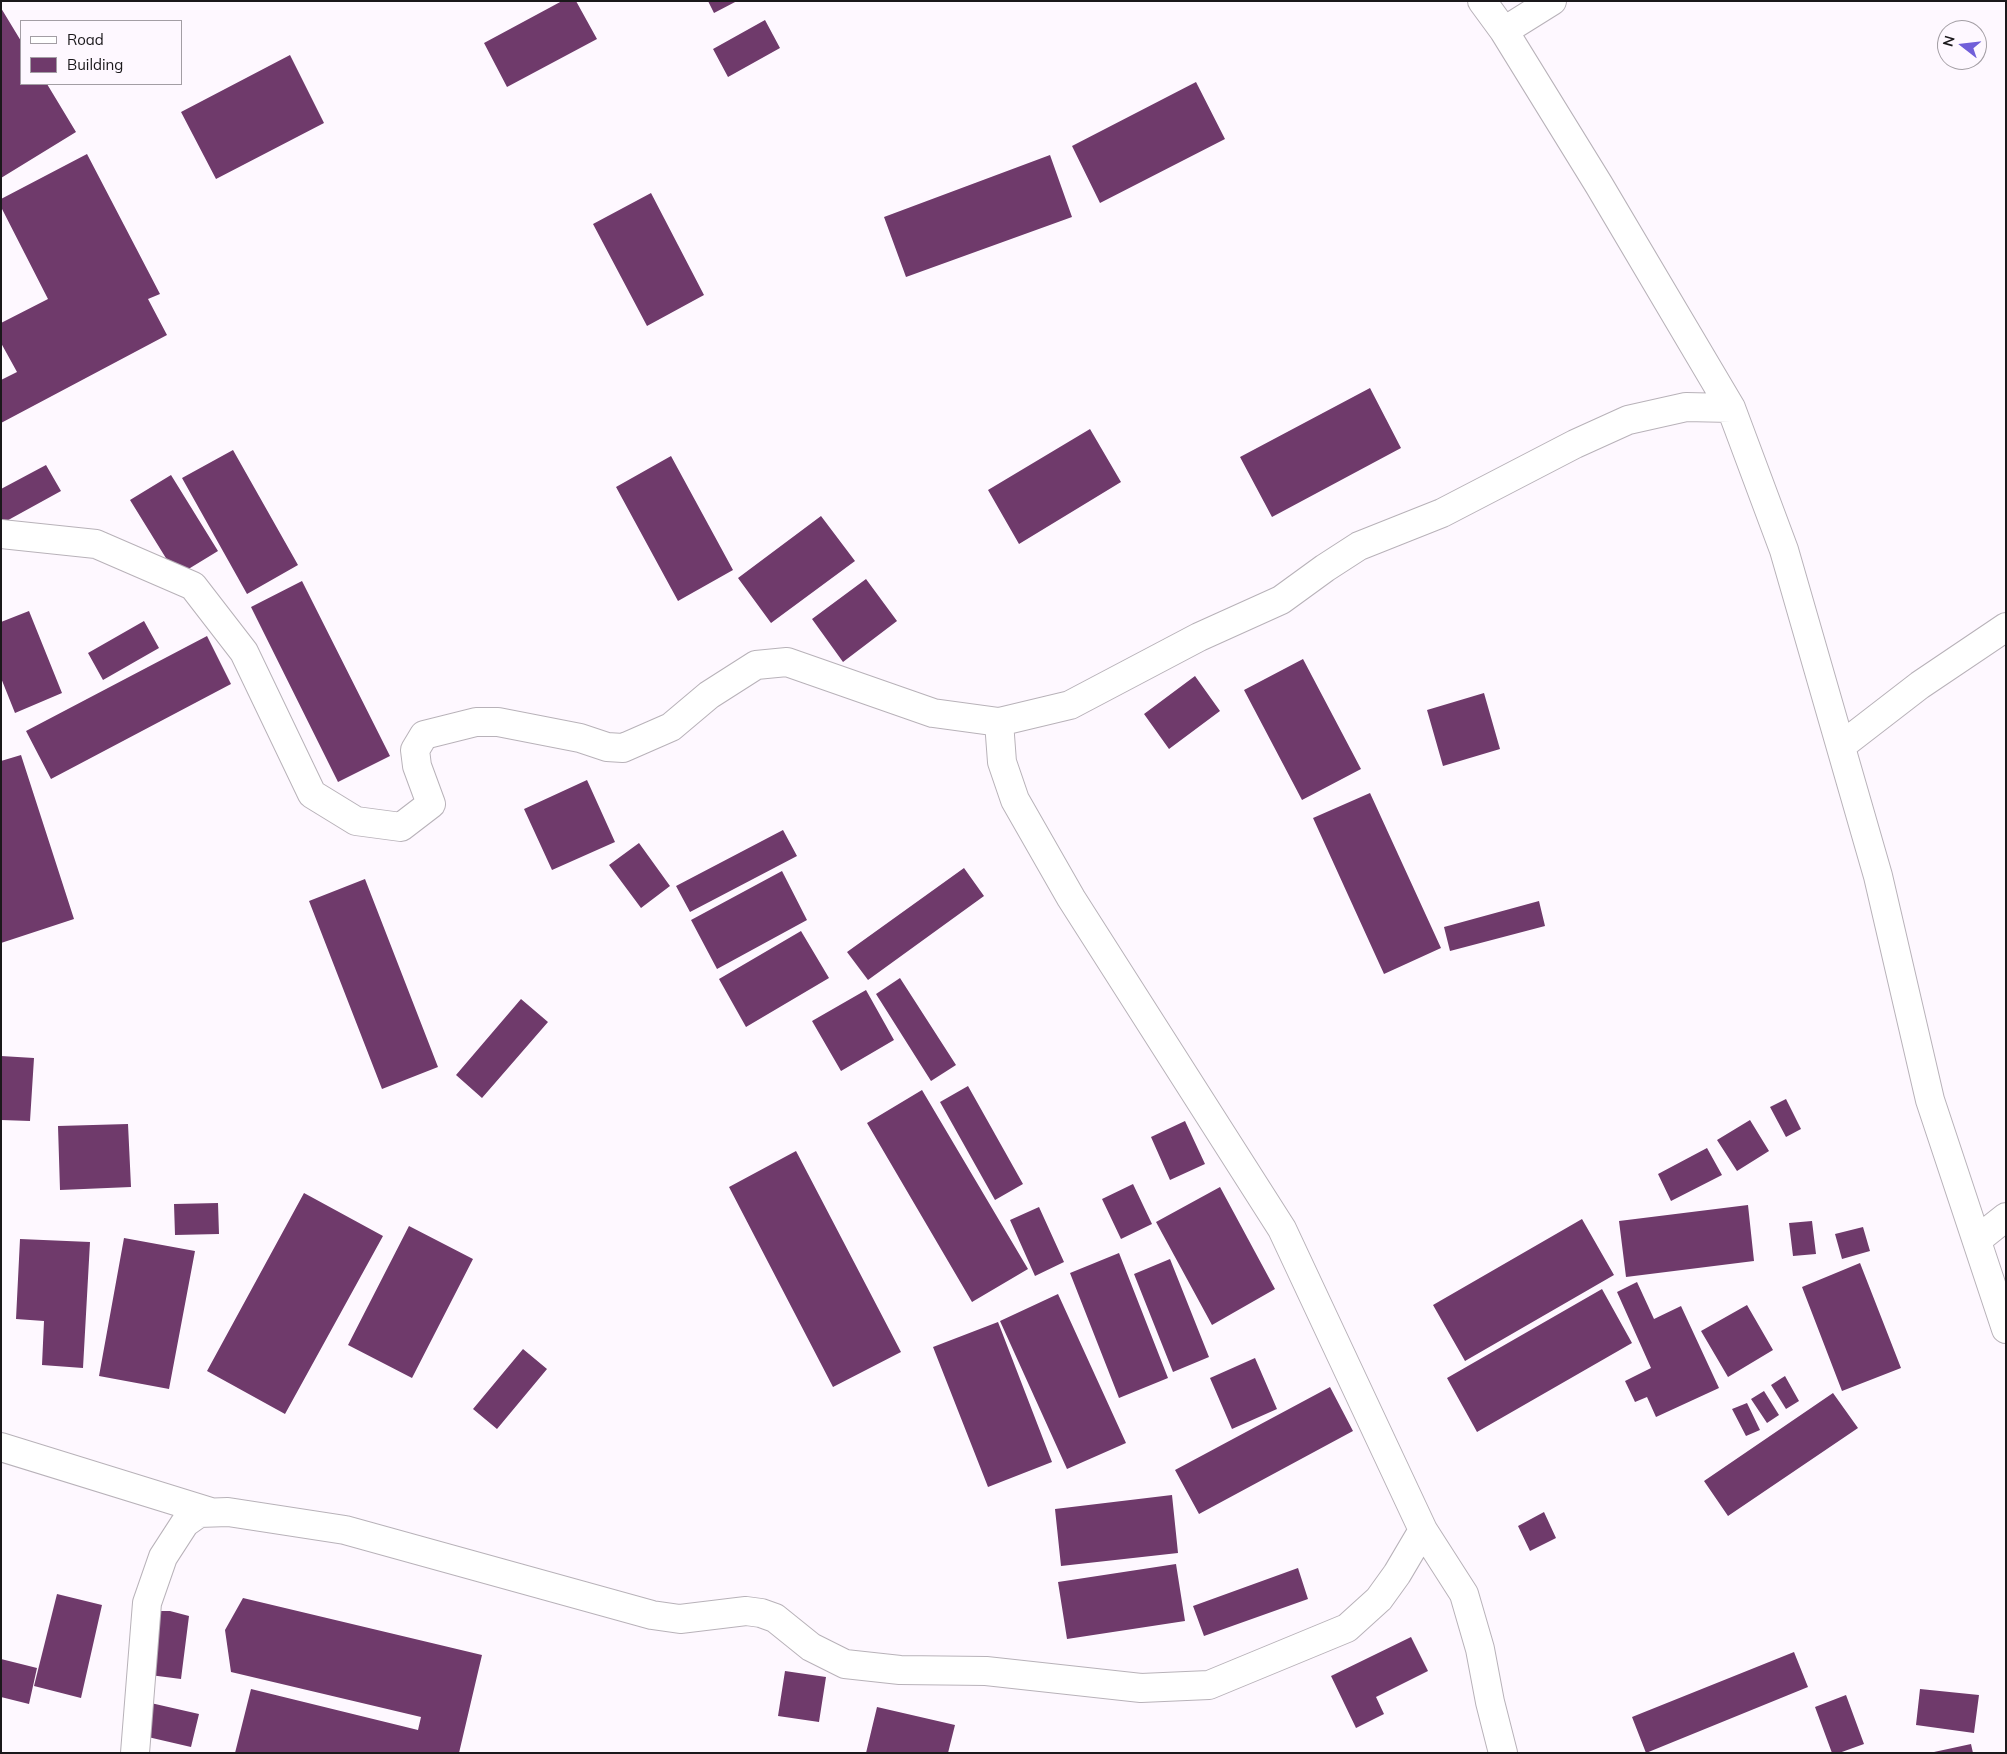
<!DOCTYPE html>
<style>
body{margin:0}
#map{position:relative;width:2007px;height:1754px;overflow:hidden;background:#fef8ff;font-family:Mulish,sans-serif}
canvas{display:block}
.frame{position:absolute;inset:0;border:2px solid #1a181b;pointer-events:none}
.legend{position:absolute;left:20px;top:20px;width:162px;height:65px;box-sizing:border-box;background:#fef8ff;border:1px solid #a39ea4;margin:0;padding:6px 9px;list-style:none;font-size:15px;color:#1a181b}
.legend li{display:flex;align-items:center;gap:10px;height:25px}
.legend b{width:25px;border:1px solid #a39ea4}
.north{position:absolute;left:1937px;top:20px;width:50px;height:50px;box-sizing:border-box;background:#fef8ff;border:1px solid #a39ea4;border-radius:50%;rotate:286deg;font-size:14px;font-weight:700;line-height:20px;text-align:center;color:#1a181b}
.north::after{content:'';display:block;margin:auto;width:18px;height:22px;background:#715fd9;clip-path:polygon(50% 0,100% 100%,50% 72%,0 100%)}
</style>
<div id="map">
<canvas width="2007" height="1754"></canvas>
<div class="frame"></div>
<ul class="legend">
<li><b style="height:6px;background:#fff"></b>Road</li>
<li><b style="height:14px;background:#6f3a6b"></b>Building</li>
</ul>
<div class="north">N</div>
</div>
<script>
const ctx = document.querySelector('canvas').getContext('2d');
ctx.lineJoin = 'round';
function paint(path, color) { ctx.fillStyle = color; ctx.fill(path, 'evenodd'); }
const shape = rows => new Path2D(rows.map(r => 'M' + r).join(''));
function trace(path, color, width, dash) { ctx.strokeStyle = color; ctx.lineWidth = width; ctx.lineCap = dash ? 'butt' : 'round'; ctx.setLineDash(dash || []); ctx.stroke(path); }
paint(shape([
 [562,1,576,1,597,39,507,87,484,43],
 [708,1,737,1,714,13],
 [1,8,21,41,21,84,47,84,76,132,1,178],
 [765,20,780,48,728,77,713,49],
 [290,55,324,123,216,179,181,112],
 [1196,82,1225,139,1100,203,1072,146],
 [87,154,160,294,148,299,167,335,1,423,1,380,17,372,1,343,1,323,48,299,1,207,1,199],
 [1050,155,1072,217,906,277,884,217],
 [651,193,704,295,647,326,593,224],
 [1370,388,1401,448,1272,517,1240,457],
 [1090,429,1121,482,1019,544,988,490],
 [233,450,298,565,247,594,182,478],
 [671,456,733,570,678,601,616,487],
 [46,465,61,491,1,524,1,489],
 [171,475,218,551,177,576,130,500],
 [821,516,855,561,771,623,738,578],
 [866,579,897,621,843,662,812,619],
 [302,581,390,756,338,782,251,607],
 [29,611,62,693,15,713,1,678,1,622],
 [144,621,159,648,103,680,88,653],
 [207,636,231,684,51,779,26,731],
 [1303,659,1361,769,1302,800,1244,690],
 [1195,676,1220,711,1169,749,1144,714],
 [1484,693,1500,749,1443,766,1427,710],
 [21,755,74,919,1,943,1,761],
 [587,780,615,842,552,870,524,809],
 [1370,793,1441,948,1384,974,1313,818],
 [783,830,797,856,690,912,676,886],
 [639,843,670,886,641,908,609,865],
 [964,868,984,896,868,980,847,952],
 [782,871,807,920,717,969,691,920],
 [365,879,438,1067,382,1089,309,901],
 [1539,901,1545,926,1450,951,1444,927],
 [801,931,829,978,746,1027,719,979],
 [900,978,956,1065,931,1081,876,994],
 [866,990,894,1040,841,1071,812,1021],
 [521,999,548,1022,482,1098,456,1075],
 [1,1056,34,1058,30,1121,1,1120],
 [968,1086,1023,1184,995,1200,940,1102],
 [922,1090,1028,1269,972,1302,867,1123],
 [1786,1099,1801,1129,1786,1137,1770,1107],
 [1750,1120,1769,1151,1737,1171,1717,1140],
 [1185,1121,1205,1164,1170,1180,1151,1137],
 [128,1124,131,1187,60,1190,58,1126],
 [1707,1148,1722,1175,1671,1201,1658,1174],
 [796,1151,901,1352,833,1387,729,1187],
 [1133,1184,1152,1224,1121,1239,1102,1199],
 [1220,1187,1275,1289,1212,1325,1156,1222],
 [304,1193,383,1236,285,1414,207,1371],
 [218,1203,219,1234,175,1235,174,1204],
 [1748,1205,1754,1261,1626,1277,1619,1221],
 [1039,1207,1064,1262,1035,1276,1010,1220],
 [1582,1219,1614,1275,1465,1361,1433,1305],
 [1812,1221,1816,1254,1793,1256,1789,1223],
 [409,1226,473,1259,412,1378,348,1345],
 [1863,1227,1870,1251,1842,1259,1835,1234],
 [124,1238,195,1251,169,1389,99,1376],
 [20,1239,90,1242,83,1368,42,1365,44,1321,16,1319],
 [1119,1253,1168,1378,1119,1398,1070,1273],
 [1170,1259,1209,1357,1173,1372,1134,1274],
 [1860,1263,1901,1368,1842,1391,1802,1287],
 [1637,1282,1654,1319,1681,1306,1719,1388,1656,1417,1647,1397,1635,1402,1625,1381,1651,1368,1617,1292],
 [1602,1289,1632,1343,1477,1432,1447,1378],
 [1058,1294,1126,1443,1067,1469,1000,1321],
 [1747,1305,1773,1350,1728,1377,1701,1331],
 [998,1322,1052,1462,988,1487,933,1347],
 [523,1349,547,1369,497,1429,473,1409],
 [1255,1358,1277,1409,1232,1429,1210,1378],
 [1785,1376,1799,1401,1786,1409,1771,1385],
 [1330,1387,1353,1431,1199,1514,1175,1470],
 [1764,1391,1779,1415,1767,1423,1751,1399],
 [1833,1393,1858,1428,1728,1516,1704,1481],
 [1747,1403,1760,1430,1746,1436,1732,1409],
 [1172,1495,1178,1553,1061,1566,1055,1509],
 [1544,1512,1556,1538,1530,1551,1518,1526],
 [1176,1564,1185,1621,1067,1639,1058,1582],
 [1298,1568,1308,1599,1204,1636,1193,1606],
 [57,1594,102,1605,81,1698,34,1686],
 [243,1598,482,1655,459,1753,235,1753,251,1689,418,1730,421,1717,231,1672,225,1630],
 [150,1611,170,1611,189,1616,181,1679,142,1674],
 [1411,1637,1428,1671,1376,1697,1384,1714,1356,1728,1331,1676],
 [1794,1652,1808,1687,1646,1753,1632,1717],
 [1,1659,37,1668,29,1704,1,1697],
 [785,1671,826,1677,819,1722,778,1716],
 [1920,1689,1979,1695,1974,1733,1916,1725],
 [1846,1695,1864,1744,1839,1753,1832,1753,1815,1707],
 [142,1701,199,1714,191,1747,135,1734],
 [877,1707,955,1725,948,1753,866,1753],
 [1971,1744,1973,1753,1934,1753,1934,1752]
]), '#6f3a6b');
const minor = shape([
 [1482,1,1504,31,1599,185,1731,408,1784,550,1878,876,1930,1100,2006,1329],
 [1504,31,1552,1],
 [1,534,96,544,193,586,244,652,312,794,356,821,401,827,431,804,417,766,415,750,424,735,476,722,498,722,580,738,607,747,623,748,671,727,709,695,756,665,787,662,933,713,999,722,1070,705,1199,637,1281,600,1325,568,1359,546,1442,513,1575,444,1628,420,1686,407,1731,408],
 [999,722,1002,762,1015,800,1071,898,1282,1229,1423,1530,1464,1594,1480,1649,1490,1702,1503,1753],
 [1841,746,1920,685,2006,627],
 [1977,1240,2006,1217],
 [1,1447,211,1512],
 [135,1753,147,1603,163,1557,185,1523,199,1513,228,1512,345,1530,652,1615,680,1619,746,1611,761,1613,775,1618,811,1647,845,1664,900,1670,986,1671,1141,1688,1209,1685,1347,1628,1379,1599,1397,1574,1423,1530]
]);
trace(minor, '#b8b2b9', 30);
trace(minor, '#fff', 28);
</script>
